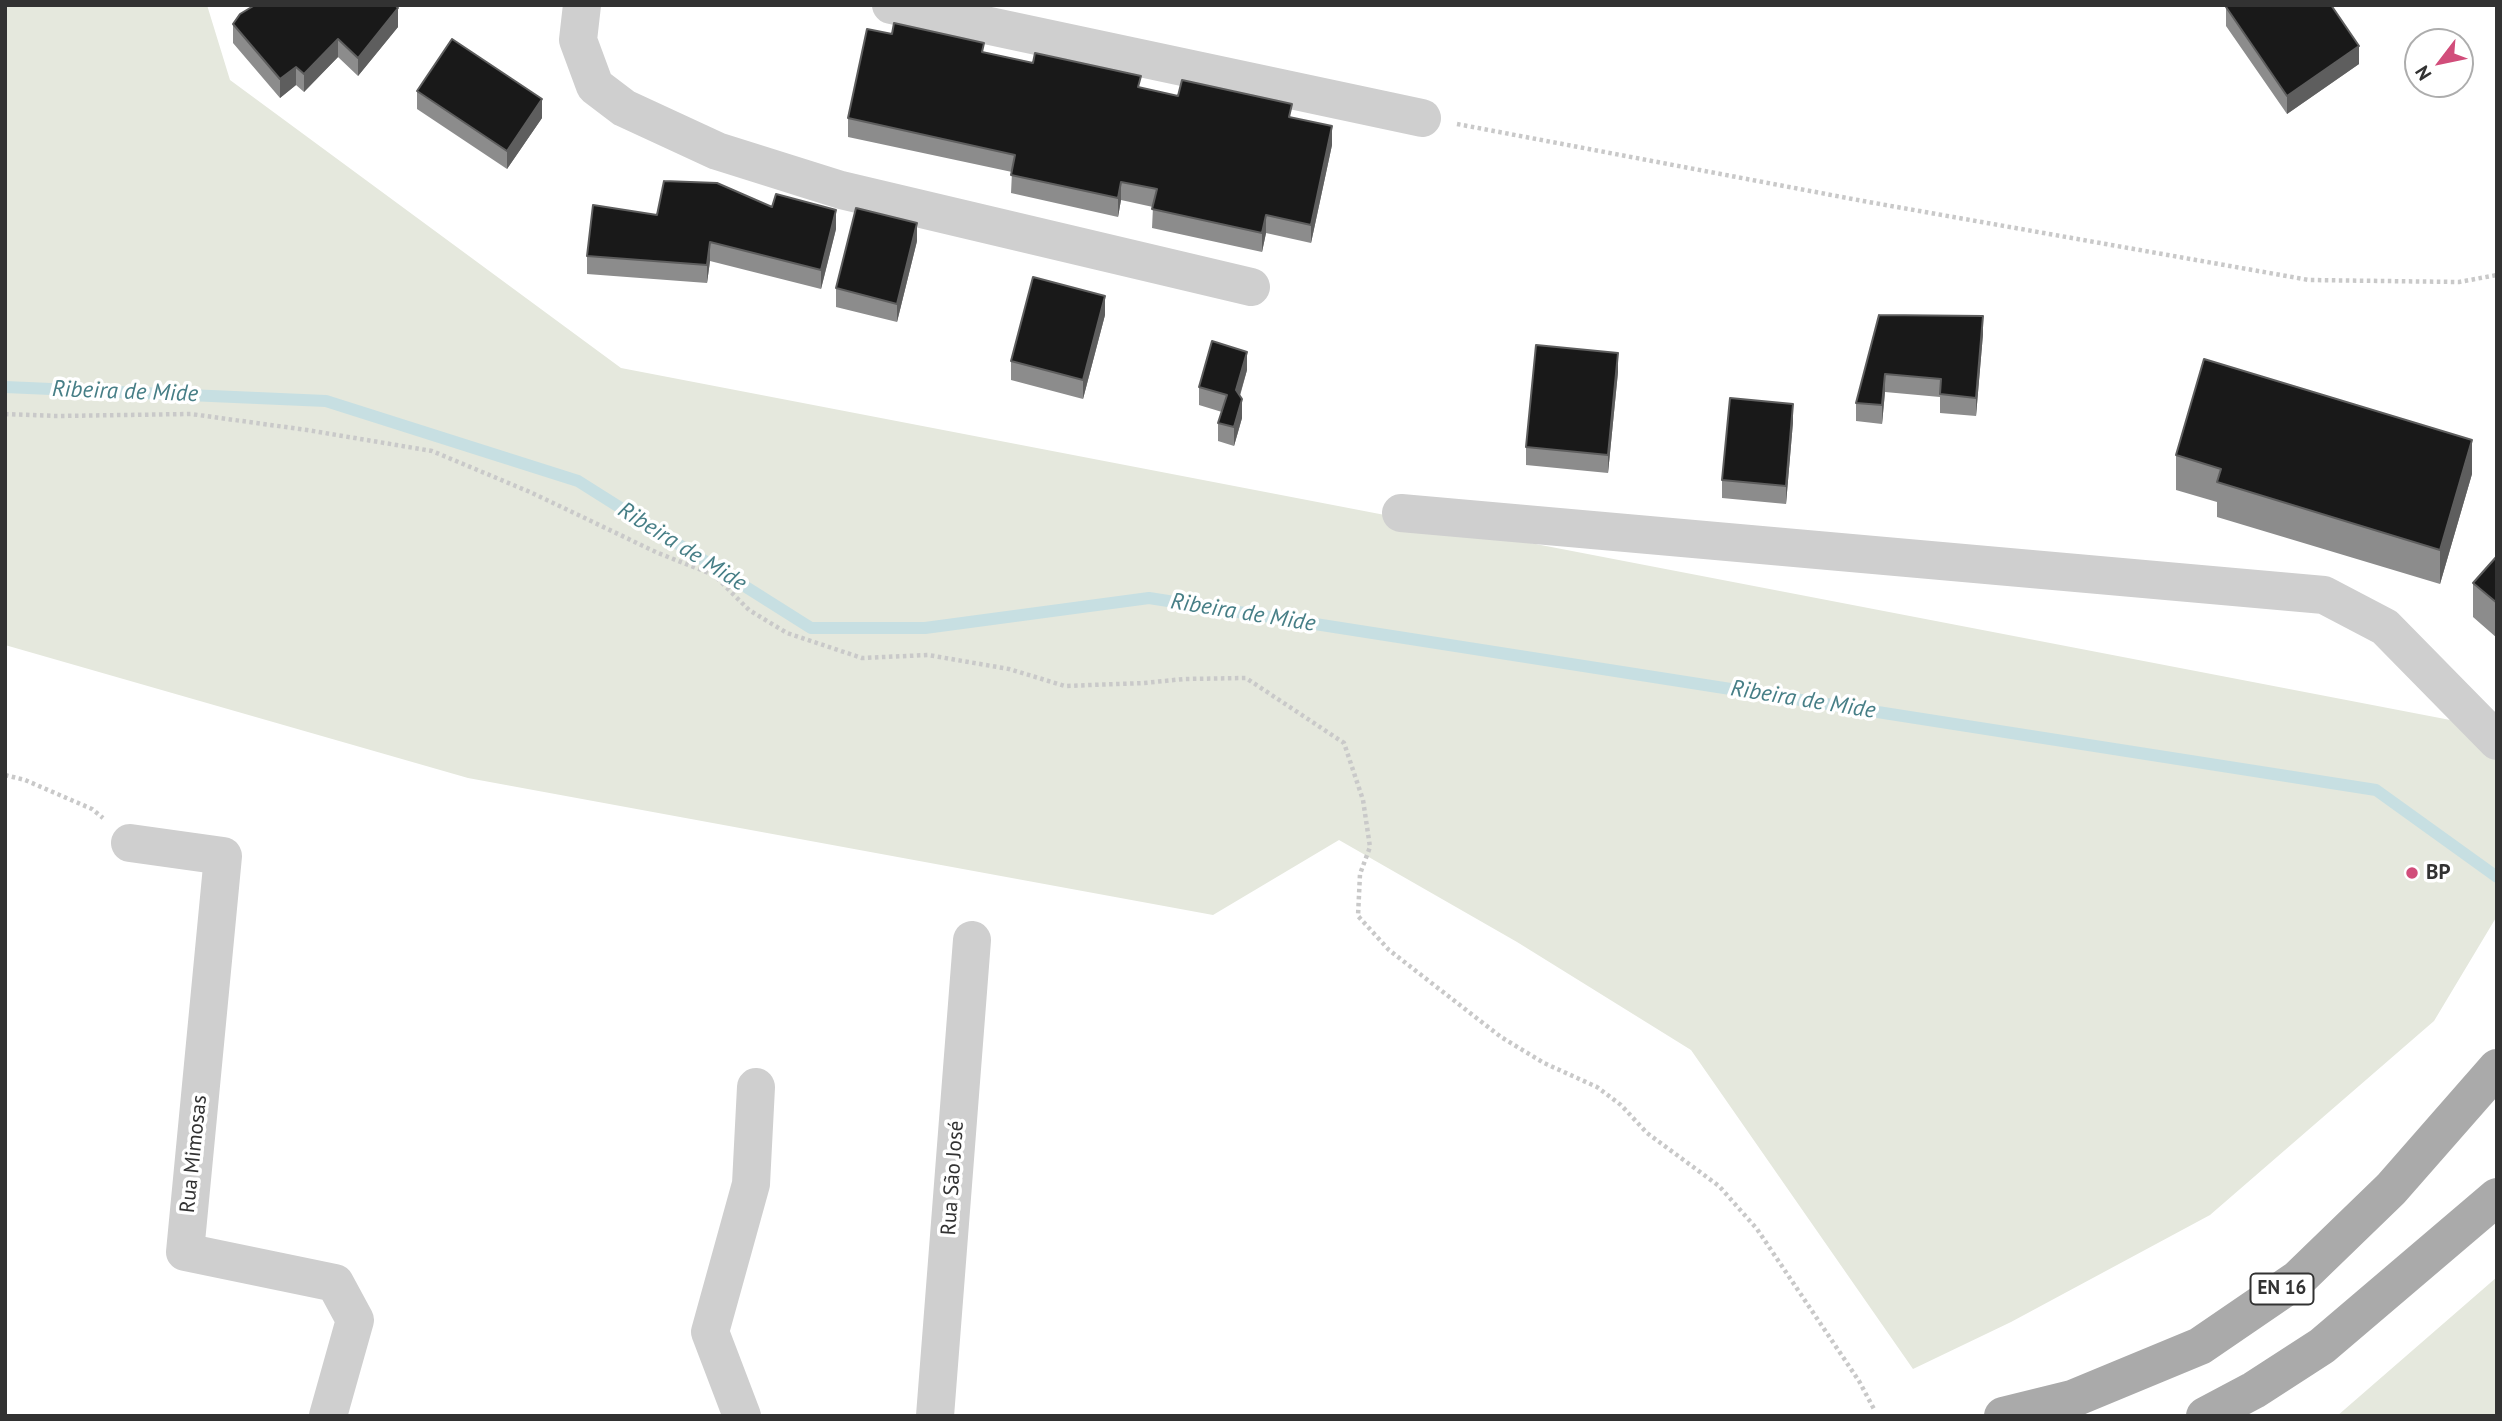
<!DOCTYPE html>
<meta charset="utf-8">
<style>
body{margin:0}
#map{position:relative;width:2502px;height:1421px;overflow:hidden;background:#fff;font-family:"PT Sans",sans-serif}
canvas{display:block}
.frame{position:absolute;inset:0;border:7px solid #323232;pointer-events:none}
.north{position:absolute;left:2404px;top:28px;width:70px;height:70px;box-sizing:border-box;background:#fff;border:2px solid #adadad;border-radius:50%;rotate:238deg;font-size:19px;font-weight:700;line-height:28px;text-align:center;color:#323232}
.north::after{content:'';display:block;margin:auto;width:24px;height:32px;background:#d14d7a;clip-path:polygon(50% 0,100% 100%,50% 72%,0 100%)}
</style>
<div id="map">
<canvas width="2502" height="1421"></canvas>
<div class="frame"></div>
<div class="north">N</div>
</div>
<script>
const ctx = document.querySelector('canvas').getContext('2d');
ctx.lineJoin = 'round';
function paint(path, color) { ctx.fillStyle = color; ctx.fill(path, 'evenodd'); }
const shape = rows => new Path2D(rows.map(r => 'M' + r).join(''));
function trace(path, color, width, dash) { ctx.strokeStyle = color; ctx.lineWidth = width; ctx.lineCap = dash ? 'butt' : 'round'; ctx.setLineDash(dash || []); ctx.stroke(path); }
function label(font, color, halo, rows, align = 'center') {
  ctx.font = font + ' "PT Sans",sans-serif'; ctx.lineWidth = 7; ctx.setLineDash([]); ctx.textBaseline = 'middle'; ctx.strokeStyle = halo; ctx.fillStyle = color; for (const [text, x, y, turn = 0] of rows) {
    ctx.save(); ctx.translate(x, y); ctx.rotate((+turn || 0) * Math.PI / 180); ctx.textAlign = isNaN(turn) ? turn : align; if (halo) ctx.strokeText(text, 0, 0); ctx.fillText(text, 0, 0); ctx.restore();
  }
}
paint(shape([
 [5,5,207,5,230,80,621,368,2497,729,2497,916,2434,1021,2210,1215,2011,1322,1913,1369,1691,1050,1517,942,1339,840,1213,915,468,778,5,645],
 [2497,1277,2497,1416,2337,1416]
]), '#e5e8dd');
trace(shape([
 [5,387,326,401,578,481,811,628,925,628,1149,598,2376,790,2497,877]
]), '#c7dfe2', 12);
trace(shape([
 [1457,124,1863,201,2309,280,2459,282,2497,275],
 [5,414,57,416,191,414,307,430,432,451,530,492,658,553,714,575,749,610,787,633,862,658,928,655,1009,669,1065,686,1144,683,1184,679,1246,678,1344,743,1363,800,1370,847,1360,874,1358,916,1389,950,1501,1037,1544,1063,1597,1087,1621,1105,1647,1133,1719,1186,1757,1229,1859,1381,1875,1411],
 [5,775,25,780,92,809,103,818]
]), '#c9c9c9', 4.5, [3.5, 3.5]);
trace(shape([
 [582,5,578,40,595,86,624,108,717,151,841,190,1251,287],
 [891,5,1422,118],
 [1401,513,2324,595,2385,627,2497,741],
 [130,843,223,856,185,1252,335,1283,355,1320,328,1416],
 [742,1416,710,1332,751,1184,756,1087],
 [935,1416,972,940]
]), '#cfcfcf', 38);
trace(shape([
 [2003,1416,2072,1399,2200,1346,2298,1279,2391,1189,2497,1068],
 [2205,1416,2254,1390,2322,1346,2497,1197]
]), '#aaa', 38);
paint(shape([
 [2226,7,2359,64,2287,114,2226,26],
 [233,24,398,27,358,76,338,57,304,92,296,85,280,98,233,43],
 [984,52,1178,96,1292,118,1332,145,1311,243,1266,233,1262,252,1152,228,1153,207,1121,200,1118,217,1011,193,1012,172,848,137,848,118],
 [417,91,542,118,507,169,417,109],
 [772,207,836,229,821,289,710,261,707,283,587,274,587,256,657,215],
 [917,241,897,322,836,307,836,288],
 [1105,315,1083,399,1011,380,1011,361],
 [1879,315,1983,334,1976,416,1940,413,1940,397,1885,392,1882,424,1856,421,1856,403],
 [1247,370,1240,396,1242,418,1234,446,1218,441,1218,423,1222,412,1199,405,1199,387],
 [1618,372,1608,473,1526,465,1526,447],
 [1793,422,1786,504,1722,498,1722,480],
 [2176,455,2472,474,2440,584,2217,517,2217,502,2176,490],
 [2497,556,2497,638,2473,617,2473,583]
]), '#8c8c8c');
paint(shape([
 [398,8,398,27,358,76,358,58],
 [338,39,338,57,304,92,304,74],
 [2359,46,2359,64,2287,114,2287,96],
 [296,67,296,85,280,98,280,79],
 [542,99,542,118,507,169,507,151],
 [1332,126,1332,145,1311,243,1311,225],
 [1121,182,1121,200,1118,217,1118,198],
 [836,210,836,229,821,289,821,270],
 [1266,215,1266,233,1262,252,1262,233],
 [917,223,917,241,897,322,897,304],
 [710,242,710,261,707,283,707,265],
 [1105,296,1105,315,1083,399,1083,380],
 [1983,316,1983,334,1976,416,1976,398],
 [1247,352,1247,370,1236,408,1236,390],
 [1618,353,1618,372,1608,473,1608,455],
 [1885,374,1885,392,1882,424,1882,405],
 [1242,399,1242,418,1234,446,1234,427],
 [1793,404,1793,422,1786,504,1786,486],
 [2472,440,2472,474,2440,584,2440,550]
]), '#5e5e5e');
const building = shape([
 [255,5,395,5,398,8,358,58,338,39,304,74,296,67,280,79,233,24,240,14,255,5],
 [2229,5,2331,5,2359,46,2287,96,2226,7,2229,5],
 [894,23,984,43,982,52,1033,63,1035,53,1141,76,1138,87,1178,96,1182,80,1292,104,1289,117,1332,126,1311,225,1266,215,1262,233,1152,209,1157,189,1121,182,1118,198,1011,175,1015,155,848,118,867,29,892,34,894,23],
 [452,39,542,99,507,151,417,91,452,39],
 [664,181,717,183,772,207,776,194,836,210,821,270,710,242,707,265,587,256,593,205,657,215,664,181],
 [856,208,917,223,897,304,836,288,856,208],
 [1033,277,1105,296,1083,380,1011,361,1033,277],
 [1879,315,1983,316,1976,398,1940,394,1941,379,1885,374,1882,405,1856,403,1879,315],
 [1212,341,1247,352,1236,390,1242,399,1234,427,1218,423,1227,395,1199,387,1212,341],
 [1536,345,1618,353,1608,455,1526,447,1536,345],
 [2204,359,2472,440,2440,550,2217,482,2221,469,2176,455,2204,359],
 [1730,398,1793,404,1786,486,1722,480,1730,398],
 [2497,556,2497,603,2473,583,2497,556]
]);
paint(building, '#191919');
trace(building, '#5e5e5e', 2);
for (const [x, y, r, color] of [
 [2412,873,7,"#d14d7a"]
]) { const dot = new Path2D(); dot.arc(x, y, r, 0, 2 * Math.PI); ctx.fillStyle = color; ctx.fill(dot); trace(dot, '#fff', 2.5); }
for (const [x, y, w] of [
 [2282,1289,63]
]) { const box = new Path2D(); box.roundRect(x - w / 2, y - 15.5, w, 31, 5); ctx.fillStyle = '#fff'; ctx.fill(box); trace(box, '#323232', 2); }
label('bold 19px', '#323232', null, [
 ["EN 16",2282,1289]
]);
label('bold 21px', '#323232', '#fff', [
 ["BP",2426,873]
], 'left');
label('21px', '#323232', '#fff', [
 ["Rua Mimosas",194,1154,-84],
 ["Rua São José",953,1178,-86]
]);
label('italic 23px', '#467e86', '#fff', [
 ["Ribeira de Mide",125,392,2],
 ["Ribeira de Mide",682,547,32],
 ["Ribeira de Mide",1243,613,9],
 ["Ribeira de Mide",1803,700,9]
]);
</script>
